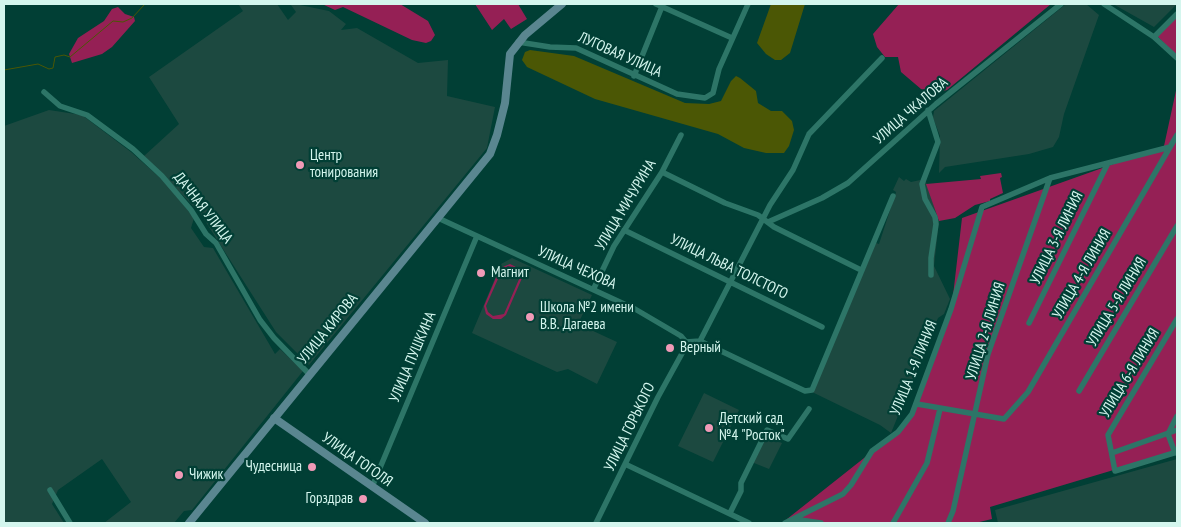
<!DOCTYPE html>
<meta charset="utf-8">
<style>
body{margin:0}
#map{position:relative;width:1181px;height:527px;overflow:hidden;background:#013f35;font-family:"PT Sans Narrow",sans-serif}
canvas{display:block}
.frame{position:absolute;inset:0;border:5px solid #d4f6ee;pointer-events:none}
</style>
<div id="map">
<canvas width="1181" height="527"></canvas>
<div class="frame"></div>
</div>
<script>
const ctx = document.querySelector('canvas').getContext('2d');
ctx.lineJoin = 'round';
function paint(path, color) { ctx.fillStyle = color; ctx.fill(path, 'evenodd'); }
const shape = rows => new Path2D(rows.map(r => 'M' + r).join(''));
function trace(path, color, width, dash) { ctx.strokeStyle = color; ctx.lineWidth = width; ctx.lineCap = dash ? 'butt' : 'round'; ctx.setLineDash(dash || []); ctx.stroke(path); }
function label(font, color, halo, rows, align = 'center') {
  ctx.font = font + ' "PT Sans Narrow",sans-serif'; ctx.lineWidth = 4.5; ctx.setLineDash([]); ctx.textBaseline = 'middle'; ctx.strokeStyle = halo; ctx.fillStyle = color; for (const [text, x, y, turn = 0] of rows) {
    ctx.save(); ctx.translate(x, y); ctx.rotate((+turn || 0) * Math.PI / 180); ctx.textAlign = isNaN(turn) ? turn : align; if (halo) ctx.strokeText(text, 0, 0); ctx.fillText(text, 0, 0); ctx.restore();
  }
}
paint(shape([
 [238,4,277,4,288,20,296,12,291,5,295,4,329,11,346,24,341,30,357,28,418,63,448,60,447,96,495,107,487,148,309,365,276,332,200,213,144,156,179,124,149,77,243,11],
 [1066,4,1086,4,1099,15,1064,114,1059,137,1053,147,1029,154,945,167,939,173,940,136,933,118,934,111],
 [1113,4,1177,4,1154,27],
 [49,110,82,115,131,152,166,183,194,218,191,228,204,247,213,248,275,354,280,349,303,371,192,510,184,511,174,523,104,523,131,502,102,459,58,490,52,504,64,523,4,523,4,126],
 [899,177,904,181,906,179,911,182,925,179,939,221,934,266,950,299,944,314,938,318,891,433,880,425,812,392,876,243,879,244,896,192,893,190],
 [512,258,592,295,578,324,617,342,597,384,568,369,557,372,472,333,501,264],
 [704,393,739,410,713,462,678,446],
 [764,433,782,443,769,469,749,461],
 [1177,459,1177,523,998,523,995,510]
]), '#1c4940');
paint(shape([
 [322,4,400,4,428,21,435,35,431,41,426,43,412,40,343,7,335,10],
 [475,4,518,4,527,19,511,29,504,19,492,30],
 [899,4,1051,4,947,90,935,93,921,89,901,72,898,57,885,57,877,47,873,34],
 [118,7,125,14,134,17,135,21,112,47,102,54,72,63,69,54,78,38,104,21,112,9],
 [1177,15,1177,56,1156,35],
 [1177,86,1177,451,990,507,992,519,975,523,814,523,787,519,907,424,951,313,962,218,1164,146],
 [1001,173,1002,177,1000,178,1003,193,990,199,990,201,975,205,955,218,939,221,926,184,981,179,980,176],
 [510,264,520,269,522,278,506,315,501,319,493,319,486,314,484,306,500,268],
 [508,266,517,269,520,277,504,314,493,316,488,312,486,306,502,270]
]), '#952055');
paint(shape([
 [771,4,805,4,790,53,781,60,775,60,766,54,757,43],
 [530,50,574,56,685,103,709,104,721,101,731,81,736,76,740,78,756,91,758,103,771,111,782,111,792,121,794,130,789,146,784,153,766,153,744,148,718,134,595,99,527,67,522,60,525,52]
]), '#4b5705');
trace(shape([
 [4,70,38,64,49,69,53,68,55,57,64,55,70,57,113,21,123,22,132,18,145,4]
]), '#4b5705', 1);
trace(shape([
 [656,4,732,38],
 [1104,4,1154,37,1177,58],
 [1154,37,1177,14],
 [518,42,550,47,576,48,677,94,705,98,713,93,719,69,748,4],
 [634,76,663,4],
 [44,92,60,106,87,115,133,149,162,176,191,210,206,234,216,243,260,320,274,338,309,374],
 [928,110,938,142,922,184,925,199,935,217,936,224,931,258,931,275],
 [662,172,725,203,758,215,774,227,861,270],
 [438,218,635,309,681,336,686,342],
 [768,222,822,198,848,183,936,104,1061,4],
 [624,230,822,327],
 [594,288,614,246,662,172,681,135],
 [1177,319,1108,435,1115,471,1177,452],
 [1029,323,1108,163],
 [700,341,770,205,793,170,809,134,882,58],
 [686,342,700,341,805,391,812,390,893,196],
 [1079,391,1177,226],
 [917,404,1004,419,1028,392,1177,135],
 [1112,453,1177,430],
 [1175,453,1168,434,1177,416],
 [625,464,749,523],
 [372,487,477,236],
 [50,490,70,523],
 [730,513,741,491,741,483,767,430,788,439,809,409],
 [794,519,821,523],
 [596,523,658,397,685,348,686,342],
 [785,523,843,494,851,485,872,451,898,432,912,414,951,309,982,207,1050,178,1170,147],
 [893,523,927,463,940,409],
 [948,523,953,511,988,354,1050,178]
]), '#2d7567', 5.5);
trace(shape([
 [274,418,425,523],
 [189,523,490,154,497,135,505,103,510,54,525,35,562,4]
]), '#5a8690', 8);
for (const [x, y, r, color] of [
 [300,165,5,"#f09ab7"],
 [481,273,5,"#f09ab7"],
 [530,317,5,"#f09ab7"],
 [670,348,5,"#f09ab7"],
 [709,428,5,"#f09ab7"],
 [312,467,5,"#f09ab7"],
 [179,475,5,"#f09ab7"],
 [363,499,5,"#f09ab7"]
]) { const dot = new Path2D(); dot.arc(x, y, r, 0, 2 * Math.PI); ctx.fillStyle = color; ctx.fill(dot); trace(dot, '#013f35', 2); }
label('15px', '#d4f6ee', '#013f35', [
 ["ЛУГОВАЯ УЛИЦА",620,55,24],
 ["УЛИЦА ЧКАЛОВА",911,111,-41],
 ["УЛИЦА МИЧУРИНА",626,205,-59],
 ["ДАЧНАЯ УЛИЦА",203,208,52],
 ["УЛИЦА 3-Я ЛИНИЯ",1057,238,-64],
 ["УЛИЦА ЛЬВА ТОЛСТОГО",729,267,26],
 ["УЛИЦА ЧЕХОВА",577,268,24],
 ["УЛИЦА 4-Я ЛИНИЯ",1082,274,-60],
 ["УЛИЦА 5-Я ЛИНИЯ",1117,302,-59],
 ["УЛИЦА КИРОВА",328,329,-51],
 ["УЛИЦА 2-Я ЛИНИЯ",986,331,-73],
 ["УЛИЦА ПУШКИНА",413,357,-67],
 ["УЛИЦА 1-Я ЛИНИЯ",914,368,-68],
 ["УЛИЦА 6-Я ЛИНИЯ",1130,373,-59],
 ["УЛИЦА ГОРЬКОГО",630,427,-64],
 ["УЛИЦА ГОГОЛЯ",357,460,35]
]);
label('15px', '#d4f6ee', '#013f35', [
 ["Центр",310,156],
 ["тонирования",310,173],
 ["Магнит",491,273],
 ["Школа №2 имени",540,308],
 ["В.В. Дагаева",540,325],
 ["Верный",680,348],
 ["Детский сад",719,419],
 ["№4 \"Росток\"",719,436],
 ["Чудесница",302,467,"right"],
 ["Чижик",189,475],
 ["Горздрав",353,499,"right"]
], 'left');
</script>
